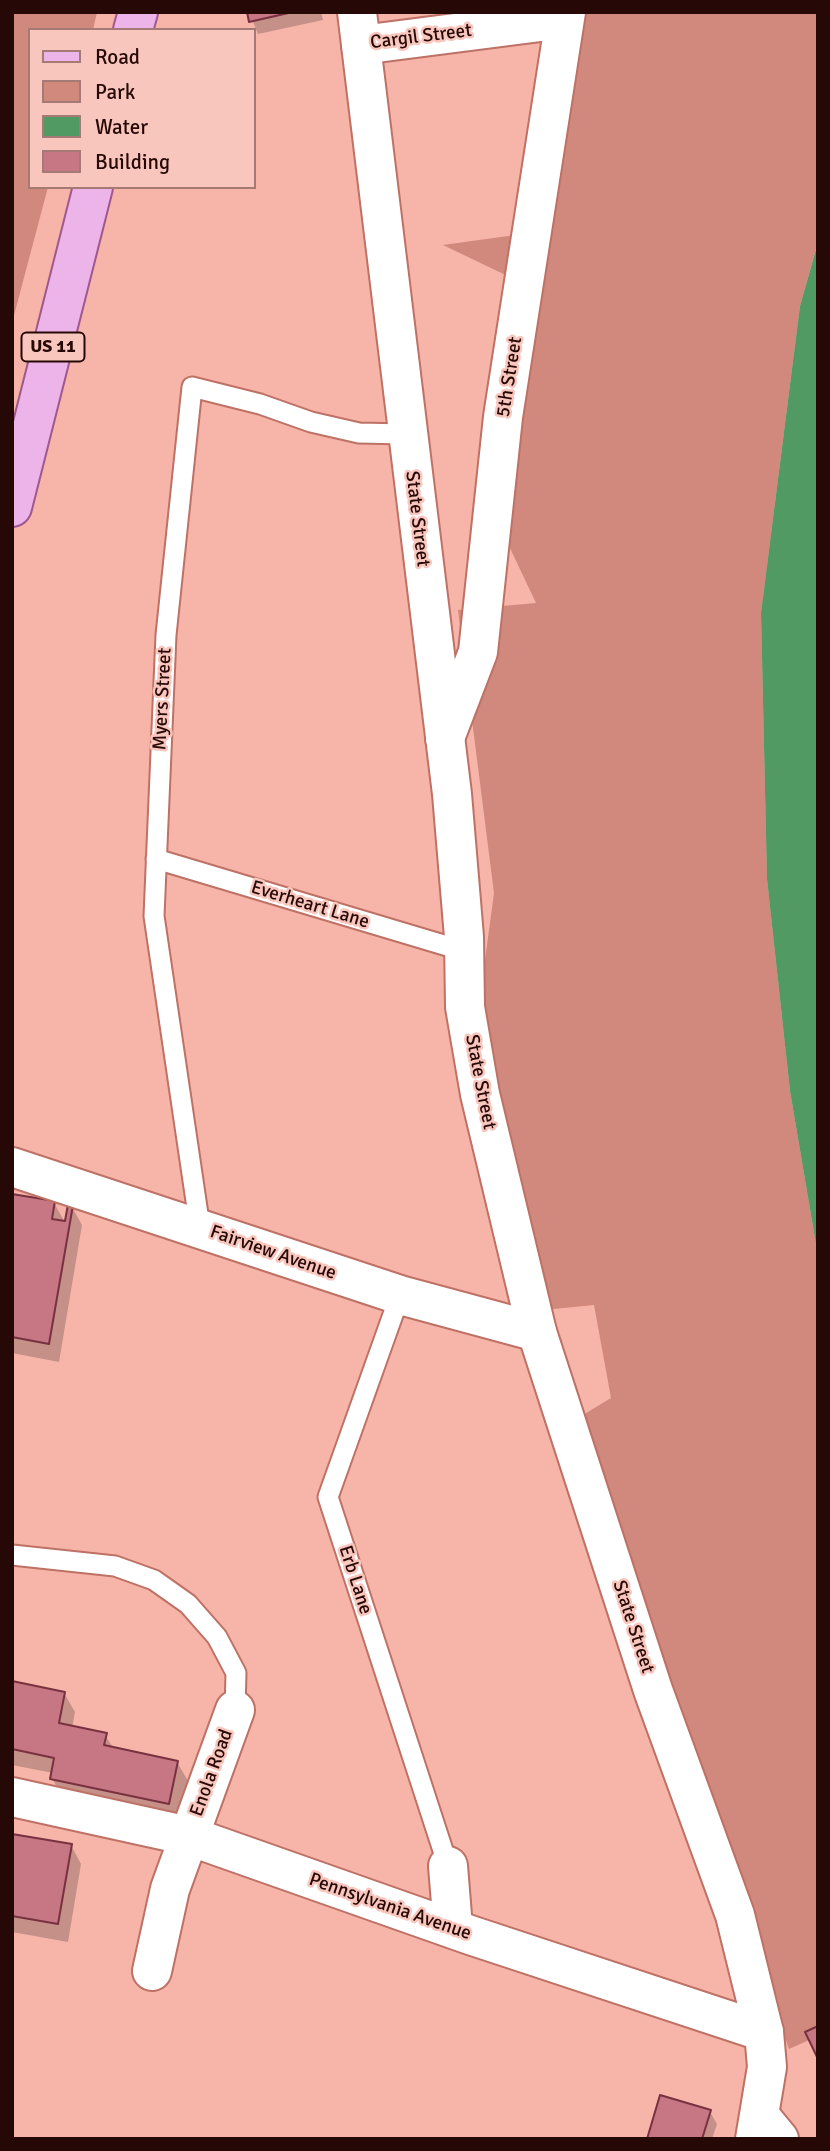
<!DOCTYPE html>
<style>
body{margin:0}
#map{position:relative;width:830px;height:2151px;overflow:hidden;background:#f7b4a9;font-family:Signika,sans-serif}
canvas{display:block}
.frame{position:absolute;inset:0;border:14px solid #260906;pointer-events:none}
.legend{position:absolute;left:28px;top:28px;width:228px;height:161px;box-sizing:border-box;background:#f9c6bd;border:2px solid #a57a74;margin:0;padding:9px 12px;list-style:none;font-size:21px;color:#260906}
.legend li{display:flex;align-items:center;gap:14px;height:35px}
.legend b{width:35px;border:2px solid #a57a74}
</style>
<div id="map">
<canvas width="830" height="2151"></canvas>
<div class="frame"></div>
<ul class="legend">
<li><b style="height:9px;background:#ecb4e8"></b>Road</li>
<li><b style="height:19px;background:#d1897d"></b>Park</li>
<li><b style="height:19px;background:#529a63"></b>Water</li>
<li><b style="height:19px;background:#c67783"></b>Building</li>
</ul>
</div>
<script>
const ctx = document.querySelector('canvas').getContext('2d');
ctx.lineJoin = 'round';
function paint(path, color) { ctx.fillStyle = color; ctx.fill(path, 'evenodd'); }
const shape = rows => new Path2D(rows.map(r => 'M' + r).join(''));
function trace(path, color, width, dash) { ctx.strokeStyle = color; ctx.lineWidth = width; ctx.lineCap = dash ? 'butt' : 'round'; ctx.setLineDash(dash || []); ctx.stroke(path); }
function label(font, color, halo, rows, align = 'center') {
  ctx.font = font + ' Signika,sans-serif'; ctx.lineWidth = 5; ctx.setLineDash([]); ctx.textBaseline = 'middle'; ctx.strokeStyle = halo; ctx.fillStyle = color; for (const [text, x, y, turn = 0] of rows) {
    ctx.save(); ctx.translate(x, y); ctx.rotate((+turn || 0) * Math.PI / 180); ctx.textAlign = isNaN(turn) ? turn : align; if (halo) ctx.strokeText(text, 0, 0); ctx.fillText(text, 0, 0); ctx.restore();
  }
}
paint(shape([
 [12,12,97,12,93,30,30,30,30,187,48,187,12,323],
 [578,12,818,12,818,241,800,306,761,613,767,879,790,1091,818,1256,818,2036,789,2049,683,1747,578,1418,611,1398,594,1305,543,1310,479,1005,494,893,458,610,536,603,491,508,543,293,443,245,537,232]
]), '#d1897d');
paint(shape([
 [818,242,818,1256,790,1091,767,879,761,613,800,306]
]), '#529a63');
paint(shape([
 [249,12,321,12,323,20,258,34],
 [12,1195,54,1203,66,1224,72,1207,82,1225,59,1362,12,1353],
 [12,1683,64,1693,75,1712,72,1728,105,1735,114,1749,177,1762,188,1781,179,1821,62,1797,52,1778,53,1773,12,1765],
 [12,1835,71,1845,81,1864,68,1942,12,1932],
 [710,2112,717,2124,712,2139,649,2139]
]), '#0003');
const building = shape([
 [247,12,293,12,249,22,247,12],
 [12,1194,55,1201,52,1219,65,1221,68,1204,73,1205,49,1344,12,1337,12,1194],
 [12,1681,65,1692,59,1723,107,1733,104,1745,178,1761,169,1804,50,1779,54,1758,12,1749,12,1681],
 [12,1834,72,1844,58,1924,12,1916,12,1834],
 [818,2026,818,2059,805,2032,818,2026],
 [660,2095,711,2110,702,2139,647,2139,660,2095]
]);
paint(building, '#c67783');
trace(building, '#783140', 2);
const lane = shape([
 [156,859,464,951],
 [200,1228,154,916,166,635,192,387,260,404,311,422,359,433,406,434],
 [400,1295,328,1497,450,1872],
 [12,1555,115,1566,154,1580,188,1604,217,1637,236,1673,235,1710]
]);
const street = shape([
 [361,45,564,19],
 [445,738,478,652,503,417,566,12],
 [12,1167,400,1295,537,1332],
 [12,1797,189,1836,470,1935,764,2032],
 [448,1866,453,1928],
 [152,1971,170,1889,235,1710],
 [760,2116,779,2139]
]);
const secondary = shape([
 [357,12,452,794,464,937,465,1007,480,1094,537,1332,653,1690,735,1915,764,2032,767,2067,755,2139]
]);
const primary = shape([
 [133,30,138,12],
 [12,507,93,187]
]);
trace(lane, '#be7165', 23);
trace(street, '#be7165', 42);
trace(secondary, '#be7165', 42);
trace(primary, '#9e588e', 42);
trace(lane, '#fff', 19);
trace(street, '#fff', 38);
trace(secondary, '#fff', 38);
trace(primary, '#ecb4e8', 38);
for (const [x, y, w] of [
 [53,347,63]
]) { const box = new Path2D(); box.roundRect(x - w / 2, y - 14.5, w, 29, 5); ctx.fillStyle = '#f9c6bd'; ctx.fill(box); trace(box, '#260906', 2); }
label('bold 18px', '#260906', null, [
 ["US 11",53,347]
]);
label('19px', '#260906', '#f9c6bd', [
 ["Cargil Street",421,37,-7],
 ["5th Street",510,377,-81],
 ["State Street",417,519,83],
 ["Myers Street",163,699,-87],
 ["Everheart Lane",310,905,17],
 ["State Street",480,1082,79],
 ["Fairview Avenue",273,1253,19],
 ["Erb Lane",355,1580,72],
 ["State Street",633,1627,72],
 ["Enola Road",212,1773,-70],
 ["Pennsylvania Avenue",390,1907,19]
]);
</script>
